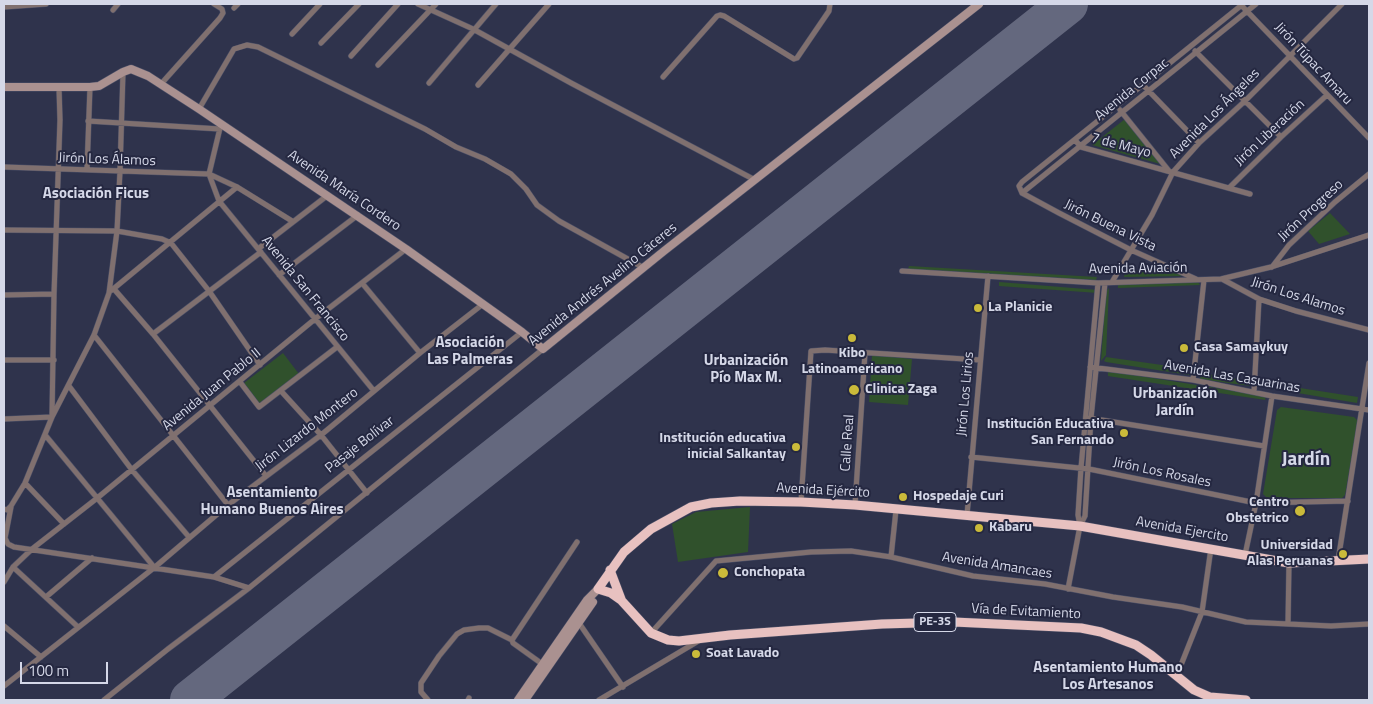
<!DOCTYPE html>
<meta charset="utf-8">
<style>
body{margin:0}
#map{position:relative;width:1373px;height:704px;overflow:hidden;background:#2f334c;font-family:"Titillium Web",sans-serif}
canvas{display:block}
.frame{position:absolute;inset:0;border:5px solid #d5d8e8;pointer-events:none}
.scale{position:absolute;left:20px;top:662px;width:88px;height:22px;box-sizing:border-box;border:2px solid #d5d8e8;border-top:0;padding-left:6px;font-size:15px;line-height:18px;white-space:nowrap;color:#d5d8e8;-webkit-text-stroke:4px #252841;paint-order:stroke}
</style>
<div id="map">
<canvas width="1373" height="704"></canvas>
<div class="frame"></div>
<div class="scale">100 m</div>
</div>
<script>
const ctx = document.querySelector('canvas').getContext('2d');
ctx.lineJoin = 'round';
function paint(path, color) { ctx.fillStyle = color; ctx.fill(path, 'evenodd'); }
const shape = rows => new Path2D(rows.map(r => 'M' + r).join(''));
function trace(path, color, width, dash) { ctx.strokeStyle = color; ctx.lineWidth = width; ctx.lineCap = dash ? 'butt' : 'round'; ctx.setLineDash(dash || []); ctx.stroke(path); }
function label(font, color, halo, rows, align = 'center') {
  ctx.font = font + ' "Titillium Web",sans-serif'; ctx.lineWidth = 4; ctx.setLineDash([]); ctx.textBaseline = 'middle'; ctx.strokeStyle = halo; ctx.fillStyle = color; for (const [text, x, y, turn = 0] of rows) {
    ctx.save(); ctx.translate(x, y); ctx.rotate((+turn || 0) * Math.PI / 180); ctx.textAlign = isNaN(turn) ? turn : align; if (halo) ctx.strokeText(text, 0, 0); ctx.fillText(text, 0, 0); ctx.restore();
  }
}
paint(shape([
 [1125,119,1164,165,1092,145],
 [1330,213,1350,234,1319,244,1308,231],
 [909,266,1097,277,1096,280,908,269],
 [1125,270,1173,271,1186,276,1124,277],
 [999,282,1098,290,1098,293,999,286],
 [1198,282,1200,285,1118,288,1118,284],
 [1109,288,1106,355,1101,361,1106,292],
 [283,353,299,374,260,404,244,383],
 [872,355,912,359,908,405,869,402],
 [1106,357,1190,369,1189,375,1106,362,1104,361],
 [1108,371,1266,396,1265,400,1108,376],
 [1201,373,1251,381,1250,386,1200,379],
 [1287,386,1358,397,1357,403,1286,391],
 [1281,407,1354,417,1358,421,1345,495,1342,498,1267,498,1263,494,1277,410],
 [750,507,748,552,678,562,672,524,696,512]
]), '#30512c');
trace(shape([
 [190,700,1068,4]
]), '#64687e', 40);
const street = shape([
 [418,4,473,29,571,83,755,180],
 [1241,5,1369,138],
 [4,7,46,4],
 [234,8,238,4],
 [113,10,118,4],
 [292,34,320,4],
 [321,43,359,4],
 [1195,51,1281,137],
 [351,56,398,4],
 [378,65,436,4],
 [663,77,717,16,720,15,724,16,794,59,797,58,829,11,830,4],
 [429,83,496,4],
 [161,84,220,18,223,13,222,9,214,4],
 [478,85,549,4],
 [1143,85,1199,143],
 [199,109,234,49,247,45,258,47,425,129,456,147,485,159,511,174,526,189,537,205,559,221,644,268],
 [1120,110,1169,171],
 [88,121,220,129],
 [221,124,209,174,219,201,374,391],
 [1075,140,1081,147,1250,194],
 [4,167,209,174,237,187,292,221],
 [87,169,90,87],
 [1230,187,1281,137,1327,95],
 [1022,193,1256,4],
 [4,230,117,231,162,239,171,243,209,291,260,365],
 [258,249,328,195],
 [1272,267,1289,245,1335,202,1369,174],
 [902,271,1098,283,1221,279,1271,267,1369,235],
 [279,275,358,215],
 [1196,279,1131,250,1059,213,1022,193,1019,186,1022,182,1243,4],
 [1222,279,1259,299,1296,311,1369,330],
 [1112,282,1152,215,1173,172,1199,143,1245,101,1342,4],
 [362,283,420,353],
 [114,289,153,334,266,476],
 [112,290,237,187],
 [4,295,54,294],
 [153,334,261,252],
 [94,335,228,505],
 [4,360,54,360],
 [1090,367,1193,380,1272,396,1369,410],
 [1193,380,1204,280],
 [240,382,259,407,337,347],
 [69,386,132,470,189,537],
 [281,391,321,435,367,493],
 [1254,392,1259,299],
 [1089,418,1264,446],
 [4,419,52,417,54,294,60,120,59,88],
 [46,436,154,567],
 [971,457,1089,469,1256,503,1348,501],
 [25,483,64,524],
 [801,502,811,351,825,350,980,360],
 [855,505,865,353],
 [11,507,5,538,8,544,14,547,214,577,249,588],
 [4,509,7,510,11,506,25,483,52,417,94,335,109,293,117,231,120,171,123,72],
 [967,515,988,276],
 [1080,526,1078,515,1081,468,1098,283],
 [1245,555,1256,503,1272,396],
 [891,557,896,510],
 [1338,561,1369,363],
 [13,567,78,627],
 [214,577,522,332],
 [4,582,13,567,32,549,96,499,315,319,406,249],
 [1068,589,1080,526,1085,516,1091,418,1105,283],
 [46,597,92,558],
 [579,623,623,687],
 [1288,623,1289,563],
 [4,626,41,657],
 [651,633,716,561,811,552,851,551,891,557,973,576,1045,584,1113,597,1182,607,1246,622,1331,626,1369,624],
 [1181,665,1202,612,1211,548],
 [545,666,513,643,512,640,577,542],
 [4,686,155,567,228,505,321,435,420,353,483,304],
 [104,700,168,649,249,588,543,349],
 [428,700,421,692,421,683,439,656,457,634,464,630,479,628,488,628,512,640],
 [468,700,469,698],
 [599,700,700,640]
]);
const secondary = shape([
 [4,87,90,87,99,86,123,72,131,69,148,76,199,109,406,249,522,332,543,349,664,251,979,4],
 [518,700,587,600,598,589],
 [525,700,593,602]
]);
const highway = shape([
 [610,570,621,599],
 [1246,700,1210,697,1194,690,1151,655,1136,645,1101,632,1081,628,954,622,882,624,730,635,679,641,668,640,651,633,621,600,611,593,598,589,624,552,651,529,691,507,711,503,740,501,801,502,855,505,1080,526,1289,563,1369,559]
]);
trace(street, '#4d5168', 6);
trace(secondary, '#4d5168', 9);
trace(highway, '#4d5168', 10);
trace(street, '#80706f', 5);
trace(secondary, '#aa9190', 8);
trace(highway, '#e8c1c0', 9);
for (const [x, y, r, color] of [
 [978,308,5,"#caba3a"],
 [852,338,5,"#caba3a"],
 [1184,348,5,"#caba3a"],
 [854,390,6,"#caba3a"],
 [1124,433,5,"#caba3a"],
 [796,447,5,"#caba3a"],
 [903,497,5,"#caba3a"],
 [1300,511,6,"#caba3a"],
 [979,528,5,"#caba3a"],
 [1343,554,5,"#caba3a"],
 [723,573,6,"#caba3a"],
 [696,654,5,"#caba3a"]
]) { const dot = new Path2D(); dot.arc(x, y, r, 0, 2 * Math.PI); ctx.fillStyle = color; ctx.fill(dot); trace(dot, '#252841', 2); }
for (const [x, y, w] of [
 [935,622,42]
]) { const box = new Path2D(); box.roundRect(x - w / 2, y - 9.5, w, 19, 4); ctx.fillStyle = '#252841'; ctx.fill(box); trace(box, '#d5d8e8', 1); }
label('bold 12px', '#d5d8e8', null, [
 ["PE-3S",935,622]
]);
label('14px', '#d5d8e8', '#252841', [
 ["Jirón Túpac Amaru",1313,64,47],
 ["Avenida Corpac",1132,90,-39],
 ["Avenida Los Ángeles",1215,114,-45],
 ["Jirón Liberación",1270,133,-43],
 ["7 de Mayo",1121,146,15],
 ["Jirón Los Álamos",107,160,2],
 ["Avenida María Cordero",344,191,34],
 ["Jirón Progreso",1311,211,-43],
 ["Jirón Buena Vista",1110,226,26],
 ["Avenida Aviación",1138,269,-1],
 ["Avenida Andrés Avelino Cáceres",603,285,-39],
 ["Avenida San Francisco",305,289,51],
 ["Jirón Los Alamos",1298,297,18],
 ["Avenida Las Casuarinas",1232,377,10],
 ["Avenida Juan Pablo II",212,390,-39],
 ["Jirón Los Lirios",966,394,-85],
 ["Jirón Lizardo Montero",307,430,-38],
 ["Calle Real",848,443,-86],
 ["Pasaje Bolívar",360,445,-38],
 ["Jirón Los Rosales",1162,473,12],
 ["Avenida Ejército",823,491,3],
 ["Avenida Ejercito",1182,530,10],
 ["Avenida Amancaes",997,566,9],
 ["Vía de Evitamiento",1026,612,3]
]);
label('bold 14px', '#d5d8e8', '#252841', [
 ["La Planicie",988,308],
 ["Casa Samaykuy",1194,348],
 ["Kibo",852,354,"center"],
 ["Latinoamericano",852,370,"center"],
 ["Clinica Zaga",865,390],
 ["Institución Educativa",1114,425,"right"],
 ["San Fernando",1114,441,"right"],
 ["Institución educativa",786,439,"right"],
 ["inicial Salkantay",786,455,"right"],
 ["Hospedaje Curi",913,497],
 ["Centro",1289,503,"right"],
 ["Obstetrico",1289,519,"right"],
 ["Kabaru",989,528],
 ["Universidad",1333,546,"right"],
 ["Alas Peruanas",1333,562,"right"],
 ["Conchopata",734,573],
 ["Soat Lavado",706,654]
], 'left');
label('bold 15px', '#d5d8e8', '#252841', [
 ["Asociación Ficus",96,194],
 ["Asociación",470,343],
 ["Las Palmeras",470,360],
 ["Urbanización",746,361],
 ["Pío Max M.",746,378],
 ["Urbanización",1175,394],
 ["Jardín",1175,411],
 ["Asentamiento",272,493],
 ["Humano Buenos Aires",272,510],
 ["Asentamiento Humano",1108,668],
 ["Los Artesanos",1108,685]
]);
label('bold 19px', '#d5d8e8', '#252841', [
 ["Jardín",1306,460]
]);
</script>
